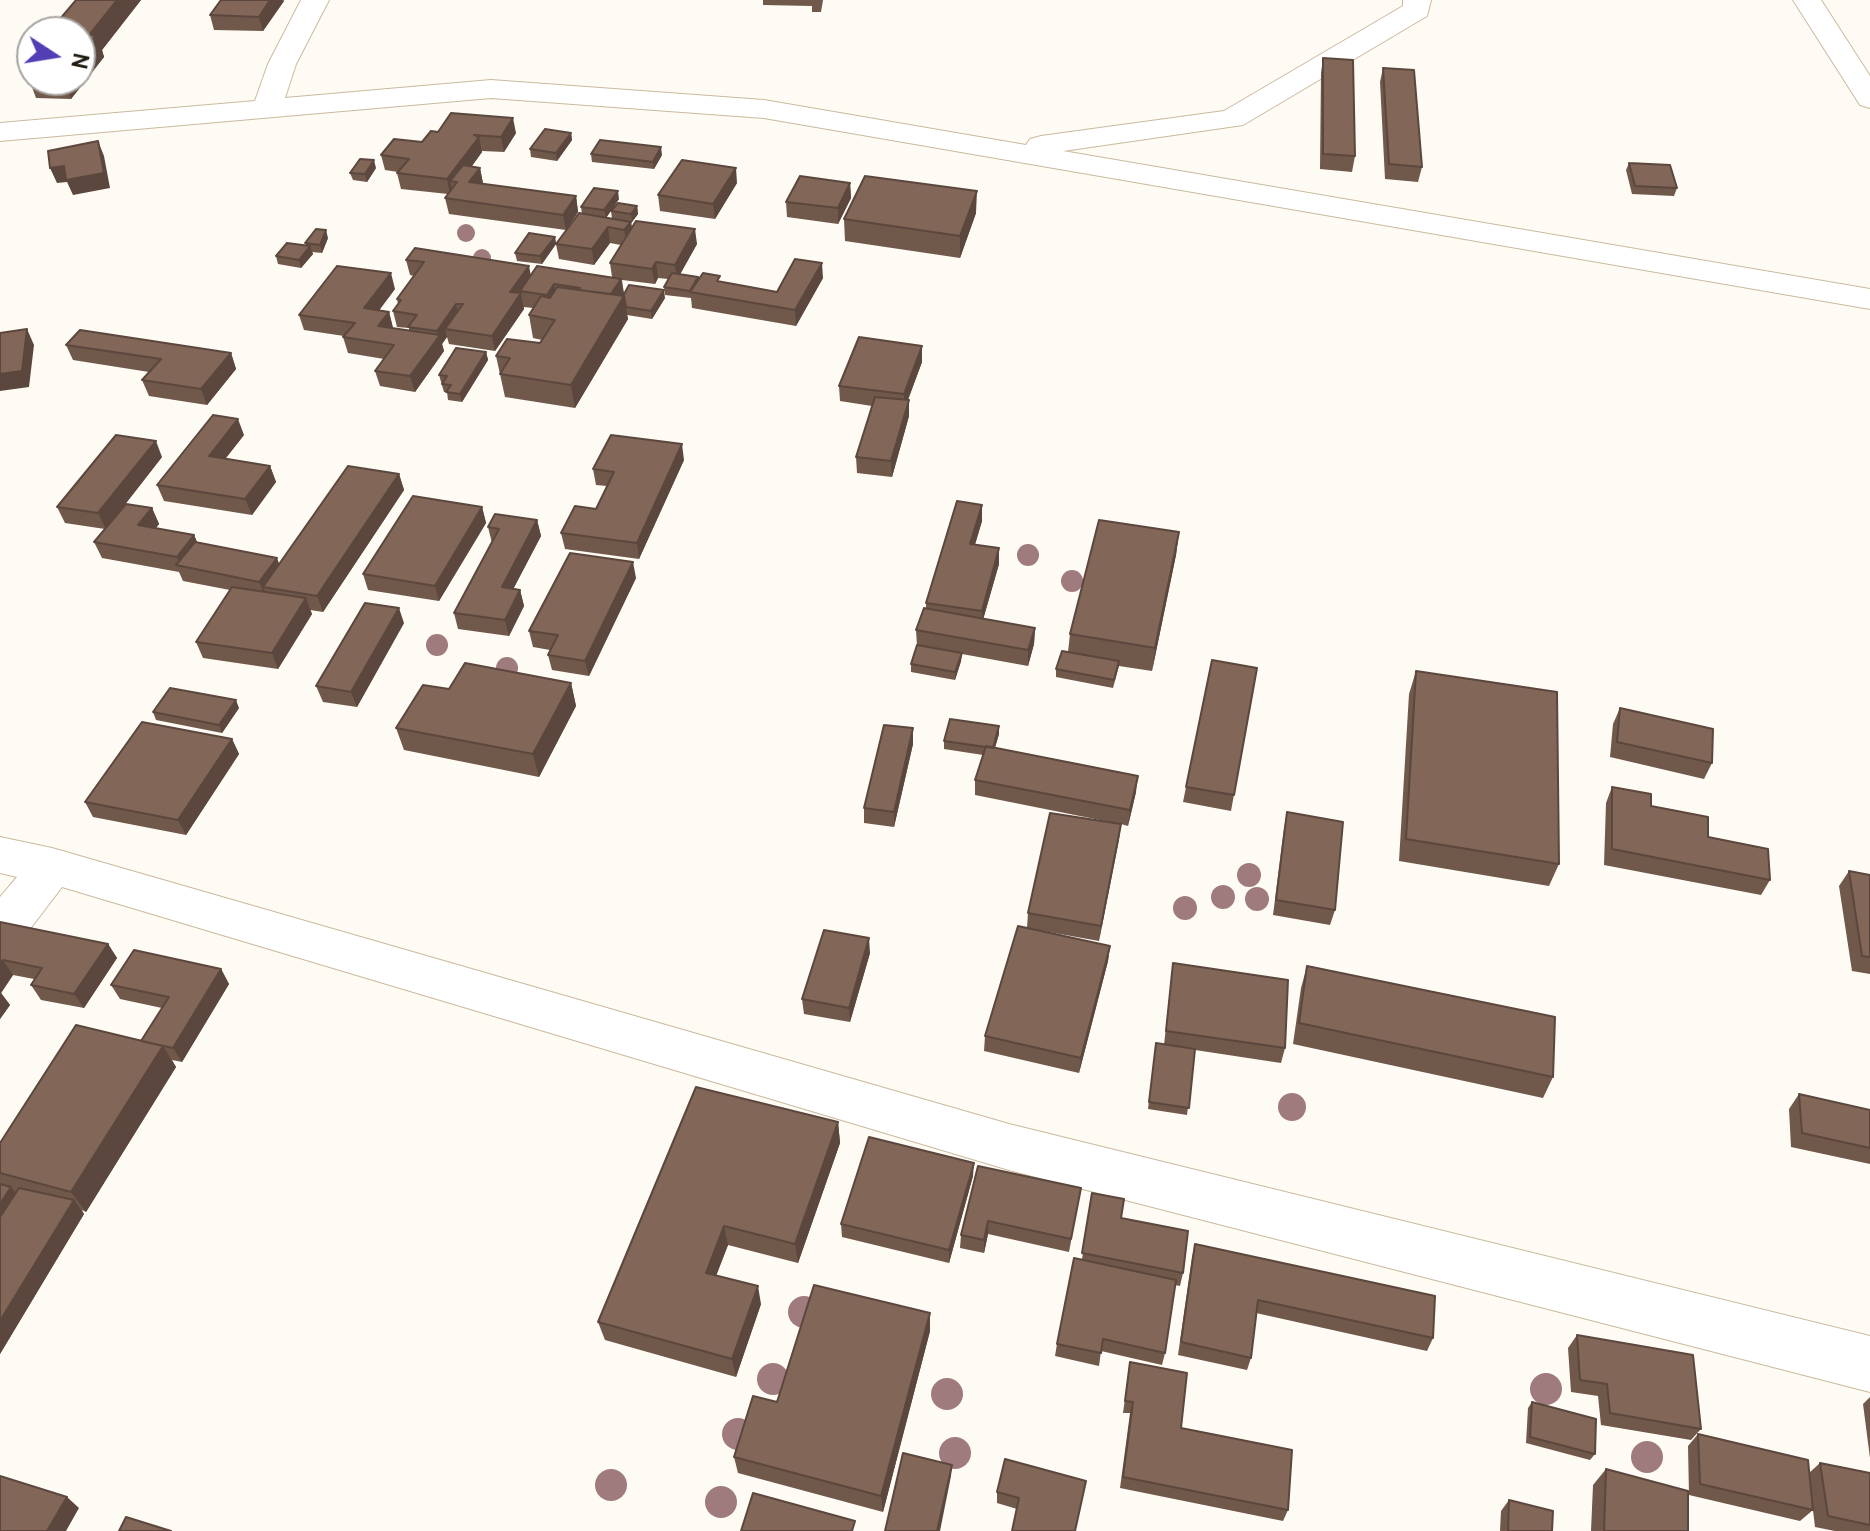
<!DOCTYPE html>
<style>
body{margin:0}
#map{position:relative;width:1870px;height:1531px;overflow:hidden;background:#fefbf5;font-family:Overpass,sans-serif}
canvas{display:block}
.north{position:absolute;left:16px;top:16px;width:80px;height:80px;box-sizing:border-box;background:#fff;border:2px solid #a7a4a0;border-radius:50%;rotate:102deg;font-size:22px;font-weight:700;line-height:32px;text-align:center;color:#221b11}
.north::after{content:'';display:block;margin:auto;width:28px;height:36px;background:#543eb5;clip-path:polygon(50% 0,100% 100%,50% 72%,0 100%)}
</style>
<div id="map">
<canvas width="1870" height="1531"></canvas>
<div class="north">N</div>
</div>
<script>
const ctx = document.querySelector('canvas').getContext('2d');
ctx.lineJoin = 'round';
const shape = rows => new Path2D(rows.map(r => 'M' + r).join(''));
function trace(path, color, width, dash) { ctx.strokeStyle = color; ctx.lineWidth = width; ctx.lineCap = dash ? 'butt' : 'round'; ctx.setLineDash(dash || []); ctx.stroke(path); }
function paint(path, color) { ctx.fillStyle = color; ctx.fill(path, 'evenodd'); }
const minor = shape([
 [301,0,329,0,296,64,285,98,491,80,764,100,1026,145,1030,139,1041,136,1224,111,1403,6,1403,0,1431,0,1427,16,1243,125,1063,151,1870,289,1870,309,764,118,491,98,0,141,0,123,255,101,268,64,301,0],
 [1793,0,1821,0,1870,76,1870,108,1860,105,1793,0],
 [0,837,52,848,1009,1124,1870,1336,1870,1392,1009,1170,62,887,17,946,0,951,0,897,17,877,0,873,0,837]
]);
trace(minor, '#caba9e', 2);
paint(minor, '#fff');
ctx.fillStyle = '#a07b7d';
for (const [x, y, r] of [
 [466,233,9],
 [482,258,9],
 [1028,555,11],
 [1072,581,11],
 [437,645,11],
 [507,668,11],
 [1249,875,12],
 [1223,897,12],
 [1257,899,12],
 [1185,908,12],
 [1292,1107,14],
 [804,1312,16],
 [773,1379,16],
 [1546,1389,16],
 [947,1394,16],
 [738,1434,16],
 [955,1453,16],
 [1647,1457,16],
 [611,1485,16],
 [721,1502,16]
]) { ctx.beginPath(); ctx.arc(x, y, r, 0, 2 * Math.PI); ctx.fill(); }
paint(shape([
 [76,0,141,0,102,50,104,57,71,99,36,98,28,76,32,71,32,80,80,80,60,19],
 [221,0,283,0,284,1,263,31,214,30,210,15],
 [763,0,823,0,821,12,812,12,812,6,763,5],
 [1323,58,1355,156,1352,172,1320,169,1321,73],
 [1383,68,1422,167,1418,182,1385,179,1380,82],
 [438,132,516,133,504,152,482,151,482,152,472,166,480,168,483,184,576,196,578,212,566,230,449,214,445,198,448,194,401,189,397,173,398,172,385,170,381,155,422,142],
 [571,133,572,140,557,161,531,157,530,149],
 [591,154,662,155,654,169,592,162],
 [1629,163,1677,188,1674,196,1632,194,1626,170],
 [376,168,367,182,353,180,350,173],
 [737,183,715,219,660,211,658,195],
 [850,183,851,198,838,224,787,217,786,202],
 [619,199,606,218,612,219,611,211,637,206,638,214,632,222,631,222,632,228,697,244,680,274,698,280,721,282,777,292,823,278,796,326,692,308,691,298,665,295,664,287,668,279,658,278,655,284,622,280,624,294,665,298,652,319,627,315,628,319,575,408,505,397,496,356,540,343,542,340,533,338,529,315,533,308,524,307,524,309,495,351,449,344,447,337,442,344,444,351,415,392,380,386,375,371,384,359,348,353,343,337,344,336,304,330,299,315,395,289,379,310,389,312,393,328,409,331,409,328,397,327,393,311,398,304,397,299,414,276,410,275,406,260,531,275,612,277,610,263,621,245,610,243,594,265,559,259,556,244,582,214,581,207],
 [976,213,960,258,845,241,844,219],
 [555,237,556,244,542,264,517,261,515,253],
 [328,238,322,253,312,252,313,254,301,268,278,264,276,256,306,245,305,243],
 [66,345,231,353,236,369,207,405,149,396,142,380,149,372,73,360],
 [486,352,488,360,462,402,448,400,447,392,444,392,439,375],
 [922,362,908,400,909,400,909,416,892,477,857,473,856,457,872,406,840,401,839,386],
 [244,435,225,459,270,466,276,482,252,515,164,501,157,485],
 [162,457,115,517,152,508,159,524,156,528,194,535,197,542,279,564,399,474,404,490,323,612,310,610,312,614,278,669,203,658,196,642,230,590,183,581,179,572,102,558,94,542,105,529,65,523,57,507],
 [684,460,639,559,565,549,561,533,596,509,607,486,596,485,593,469],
 [982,505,982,521,975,545,999,548,999,564,983,619,1035,628,1034,644,1028,666,962,654,961,661,955,680,911,672,911,664,917,646,916,630,926,609,926,603],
 [482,507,486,523,439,601,368,590,363,574],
 [537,520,541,536,513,589,520,590,524,606,509,636,458,629,454,613,492,543,488,527],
 [1179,532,1176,555,1152,671,1119,666,1113,688,1056,677,1056,669,1068,652,1070,634],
 [636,578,589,676,552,670,548,655,550,650,533,647,529,631],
 [404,623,357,707,323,702,316,686],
 [1257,668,1231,811,1183,802,1186,787],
 [1416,671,1559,864,1549,886,1399,861,1409,694],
 [571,683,576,706,539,777,404,750,396,728],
 [239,708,222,733,156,720,153,712],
 [1620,708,1712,763,1704,779,1610,757,1613,724],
 [999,726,999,734,995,748,1136,792,1128,826,1121,824,1099,941,1032,929,1110,946,1108,961,1079,1073,984,1051,985,1036,1027,928,1028,913,1115,823,975,795,975,780,983,755,944,749,944,741],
 [913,728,913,744,894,827,864,823,864,808],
 [232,739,239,754,186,835,93,817,85,802],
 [1612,787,1651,806,1708,837,1770,880,1761,895,1604,865,1606,803],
 [1287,812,1335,910,1330,925,1273,915,1284,828],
 [1849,871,1870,875,1870,974,1852,971,1839,886],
 [0,922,108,944,117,958,84,1008,41,1000,31,985,34,979,13,975,1,993,10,1005,0,1019],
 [870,953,850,1022,804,1014,802,999],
 [1173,963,1285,1048,1281,1063,1195,1050,1187,1115,1148,1109,1156,1043,1164,1045],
 [1307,966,1553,1077,1543,1098,1293,1044,1301,988],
 [221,969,229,984,182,1062,172,1060,176,1067,86,1212,82,1210,84,1214,0,1354,0,1143,141,1041,162,1008,120,999,111,985],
 [1799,1094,1870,1110,1870,1164,1791,1147,1789,1109],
 [838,1122,840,1143,798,1263,728,1245,716,1275,761,1304,736,1377,605,1340,598,1322],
 [978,1166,1081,1188,1069,1252,988,1234,984,1253,960,1248,961,1235],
 [973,1176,949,1263,842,1237,841,1224],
 [1092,1193,1183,1273,1180,1286,1175,1285,1165,1353,1162,1365,1101,1351,1099,1366,1055,1356,1057,1344,1082,1259],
 [1195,1244,1433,1338,1427,1351,1256,1313,1251,1358,1247,1370,1178,1355,1192,1257],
 [930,1331,883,1512,738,1473,734,1457,777,1402],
 [1577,1335,1701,1429,1691,1440,1601,1425,1598,1396,1571,1392,1568,1348],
 [1130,1362,1181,1428,1288,1510,1283,1521,1120,1488,1130,1413,1123,1413],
 [1870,1397,1870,1458,1863,1404],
 [1532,1402,1595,1454,1590,1460,1526,1443,1528,1408],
 [1698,1434,1809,1473,1820,1463,1870,1473,1870,1531,1835,1531,1815,1527,1812,1502,1813,1510,1800,1521,1689,1495,1688,1446],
 [1005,1459,1075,1531,1017,1509,997,1503,997,1492],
 [1606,1469,1688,1531,1591,1531,1593,1485],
 [1509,1500,1552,1531,1500,1531,1501,1511]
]), '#70584b');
paint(shape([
 [117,0,141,0,102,50,104,57,71,99,64,80,80,80,80,55,89,35],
 [270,0,283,0,284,1,263,31,259,17],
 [513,118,516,133,504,152,501,137],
 [571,133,572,140,557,161,556,153],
 [479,137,482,152,458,185,457,182,450,181,453,192,450,195,447,179],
 [98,141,104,156,110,188,73,195,67,182,57,183,50,168],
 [661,147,662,155,654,169,653,162],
 [374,160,376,168,367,182,365,174],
 [480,168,483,183,472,197,469,182],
 [736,168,737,183,715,219,713,204],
 [850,183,851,198,838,224,838,208],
 [618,191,619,199,606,218,604,210],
 [977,191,976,213,960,258,960,236],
 [576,196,578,212,566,230,563,215],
 [637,206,638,214,632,222,631,214],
 [631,222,633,237,627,246,624,230],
 [608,227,610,243,594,265,592,249],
 [695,229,697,244,677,280,675,265],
 [326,230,328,238,322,253,320,245],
 [555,237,556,244,542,264,540,256],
 [310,246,313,254,301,268,299,260],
 [656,262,658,278,655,284,652,269],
 [822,263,823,278,796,326,795,310],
 [529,266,532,281,520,291,524,309,495,351,492,336,510,292],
 [391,273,395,289,369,324,364,308],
 [621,279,624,294,611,315,608,299],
 [554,284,557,300,550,311,547,295],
 [664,290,665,298,652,319,651,311],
 [624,296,628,319,575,408,571,385],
 [456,304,460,319,445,329,447,337,442,344,444,351,415,392,410,376,439,337,437,331],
 [389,312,393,328,383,342,378,326],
 [27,329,34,345,29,387,0,391,0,374],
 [922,346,922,362,904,410,904,394],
 [486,352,488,360,462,402,460,394],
 [231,353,236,369,207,405,201,389],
 [909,400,909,416,892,477,891,461],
 [238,419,244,435,215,472,209,456],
 [156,441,162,457,106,529,98,513],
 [682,444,684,460,639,559,637,543],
 [270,466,276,482,252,515,245,499],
 [399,474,404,490,323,612,317,596],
 [982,505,982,521,970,560,970,544],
 [482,507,486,523,439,601,435,586],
 [152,508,159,524,145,541,138,525],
 [537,520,541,536,506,603,502,587],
 [1179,532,1176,555,1152,671,1155,648],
 [194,535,201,551,181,566,177,557],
 [999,548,999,564,981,627,982,611],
 [277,558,283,574,263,587,267,596,266,597,259,582],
 [633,562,636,578,589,676,585,661],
 [520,590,524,606,509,636,505,620],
 [306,598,312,614,278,669,272,653],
 [399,608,404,623,357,707,351,692],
 [1035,628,1034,644,1028,666,1028,650],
 [962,653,961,661,955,680,955,672],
 [571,683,576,706,539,777,533,754],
 [236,700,239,708,222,733,219,725],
 [999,726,999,734,992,757,993,749],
 [913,728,913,744,894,827,894,812],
 [232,739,239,754,186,835,178,820],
 [1138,776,1136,792,1128,826,1130,810],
 [1121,824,1119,840,1099,941,1101,926],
 [869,938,870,953,850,1022,849,1008],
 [108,944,117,958,84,1008,74,994],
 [1110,946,1108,961,1079,1073,1081,1058],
 [3,960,13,975,1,993,10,1005,0,1019,0,964],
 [221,969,229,984,182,1062,173,1048],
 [163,1046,176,1067,86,1212,71,1192],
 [838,1122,840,1143,798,1263,795,1244],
 [974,1163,973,1176,949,1263,949,1250],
 [11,1187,23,1201,0,1236,0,1204],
 [74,1200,84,1214,0,1354,0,1321],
 [988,1221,988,1234,984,1253,984,1240],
 [724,1226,728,1245,710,1292,706,1273],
 [758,1286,761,1304,736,1377,732,1359],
 [930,1313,930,1331,883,1512,881,1496],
 [952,1465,951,1476,940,1531,937,1531],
 [67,1497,79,1508,66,1531,47,1531]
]), '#5b473d');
const building = shape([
 [76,0,117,0,89,35,96,35,80,55,80,32,40,32,51,19,60,19,76,0],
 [221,0,270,0,259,17,210,15,221,0],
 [1323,58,1353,60,1355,156,1323,154,1323,58],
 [1383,68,1414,70,1422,167,1389,164,1383,68],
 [451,113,513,118,501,137,474,135,479,137,447,179,397,173,409,159,381,155,394,139,422,142,431,131,438,132,451,113],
 [545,129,571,133,556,153,530,149,545,129],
 [600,140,661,147,653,162,591,154,600,140],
 [98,141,104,173,66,180,64,166,50,168,48,151,98,141],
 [360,159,374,160,365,174,350,173,360,159],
 [682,160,736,168,713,204,658,195,682,160],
 [1629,163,1670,165,1677,188,1635,186,1629,163],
 [463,165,480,168,469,182,576,196,563,215,445,198,457,182,450,181,463,165],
 [800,176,850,183,838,208,786,202,800,176],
 [865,176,977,191,960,236,844,219,865,176],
 [594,188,618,191,604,210,581,207,594,188],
 [618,203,637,206,631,214,611,211,618,203],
 [579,213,631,222,624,230,608,227,592,249,556,244,579,213],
 [636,221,695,229,675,265,656,262,652,269,610,263,636,221],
 [316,229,326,230,320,245,305,243,316,229],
 [529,233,555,237,540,256,515,253,529,233],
 [287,243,310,246,299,260,276,256,287,243],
 [415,248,529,266,510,292,521,293,492,336,445,329,463,304,456,304,437,331,408,327,417,315,393,311,401,300,397,299,424,262,406,260,415,248],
 [795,259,822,263,795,310,690,292,703,273,720,276,717,281,777,292,795,259],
 [337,266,391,273,364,308,389,312,378,326,440,335,410,376,375,371,394,345,343,337,355,323,299,315,337,266],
 [537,266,621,279,611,294,579,290,580,288,554,284,547,295,520,291,537,266],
 [672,273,698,277,690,291,664,287,672,273],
 [629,285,664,290,651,311,626,307,624,296,623,296,629,285],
 [557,287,624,296,571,385,500,374,510,358,496,356,507,339,540,343,555,320,529,315,541,296,550,298,557,287],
 [27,329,22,371,0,374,0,333,27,329],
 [80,330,231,353,201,389,142,380,161,359,66,345,80,330],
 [859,337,922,346,904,394,839,386,859,337],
 [456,348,486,352,460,394,446,392,451,385,442,384,447,376,439,375,456,348],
 [875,397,909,400,891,461,856,457,875,397],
 [213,415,238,419,209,456,270,466,245,499,157,485,213,415],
 [116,435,156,441,98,513,57,507,116,435],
 [611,435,682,444,637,543,561,533,575,506,596,509,614,472,593,469,611,435],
 [348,466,399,474,317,596,263,587,348,466],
 [413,496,482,507,435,586,363,574,413,496],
 [957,501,982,505,970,544,999,548,982,611,926,603,957,501],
 [126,504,152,508,138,525,194,535,177,557,94,542,126,504],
 [495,514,537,520,502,587,520,590,505,620,454,613,499,529,488,527,495,514],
 [1099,520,1179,532,1155,648,1070,634,1099,520],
 [195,542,277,558,259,582,176,565,195,542],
 [570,553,633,562,585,661,548,655,558,635,529,631,570,553],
 [232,587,306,598,272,653,196,642,232,587],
 [365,603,399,608,351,692,316,686,365,603],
 [924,608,1035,628,1028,650,916,630,924,608],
 [917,645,962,653,955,672,911,664,917,645],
 [1062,651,1119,661,1114,680,1056,669,1062,651],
 [1212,660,1257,668,1234,795,1186,787,1212,660],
 [465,663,571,683,533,754,396,728,423,685,449,689,465,663],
 [1416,671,1557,692,1559,864,1406,839,1416,671],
 [170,688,236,700,219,725,153,712,170,688],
 [1620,708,1713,729,1712,763,1617,742,1620,708],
 [950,719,999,726,993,748,944,741,950,719],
 [142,722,232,739,178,820,85,802,142,722],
 [884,725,913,728,894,812,864,808,884,725],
 [986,746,1138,776,1130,810,975,780,986,746],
 [1612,787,1651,794,1651,806,1708,817,1708,837,1768,849,1770,880,1612,849,1612,787],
 [1287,812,1343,822,1335,910,1276,900,1287,812],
 [1050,813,1121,824,1101,926,1028,913,1050,813],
 [1849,871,1870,875,1870,957,1862,956,1849,871],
 [0,922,108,944,74,994,31,985,42,968,3,960,0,964,0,922],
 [1018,926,1110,946,1081,1058,985,1036,1018,926],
 [824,930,869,938,849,1008,802,999,824,930],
 [134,950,221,969,173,1048,141,1041,169,997,111,985,134,950],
 [1173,963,1288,980,1285,1048,1166,1031,1173,963],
 [1307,966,1555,1017,1553,1077,1299,1023,1307,966],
 [76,1025,163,1046,71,1192,0,1173,0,1143,76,1025],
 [1156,1043,1195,1049,1189,1108,1149,1102,1156,1043],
 [696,1087,838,1122,795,1244,724,1226,706,1273,758,1286,732,1359,598,1322,696,1087],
 [1799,1094,1870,1110,1870,1148,1802,1133,1799,1094],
 [869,1137,974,1163,949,1250,841,1224,869,1137],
 [978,1166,1081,1188,1071,1239,988,1221,984,1240,961,1235,978,1166],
 [0,1184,11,1187,0,1204,0,1184],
 [19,1188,74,1200,0,1321,0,1217,19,1188],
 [1092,1193,1124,1199,1121,1218,1188,1231,1183,1273,1082,1253,1092,1193],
 [1195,1244,1435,1296,1433,1338,1258,1300,1251,1358,1181,1342,1195,1244],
 [1074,1258,1176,1280,1165,1353,1103,1339,1101,1353,1057,1344,1074,1258],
 [814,1285,930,1313,881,1496,734,1457,753,1396,777,1402,814,1285],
 [1577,1335,1693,1355,1701,1429,1610,1413,1607,1384,1580,1380,1577,1335],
 [1130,1362,1187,1373,1181,1428,1292,1450,1288,1510,1123,1477,1133,1402,1125,1401,1130,1362],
 [1532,1402,1596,1419,1595,1454,1530,1437,1532,1402],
 [1698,1434,1808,1460,1813,1510,1700,1484,1698,1434],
 [903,1453,952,1465,937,1531,885,1531,903,1453],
 [1005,1459,1086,1481,1075,1531,1012,1531,1019,1498,997,1492,1005,1459],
 [1820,1463,1870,1473,1870,1525,1828,1516,1820,1463],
 [1606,1469,1688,1491,1688,1531,1604,1531,1606,1469],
 [0,1476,67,1497,47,1531,0,1531,0,1476],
 [753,1493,855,1521,852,1531,741,1531,753,1493],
 [1509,1500,1553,1511,1552,1531,1508,1531,1509,1500],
 [126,1517,171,1531,119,1531,126,1517]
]);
paint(building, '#826657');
trace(building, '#5b473d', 2);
</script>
